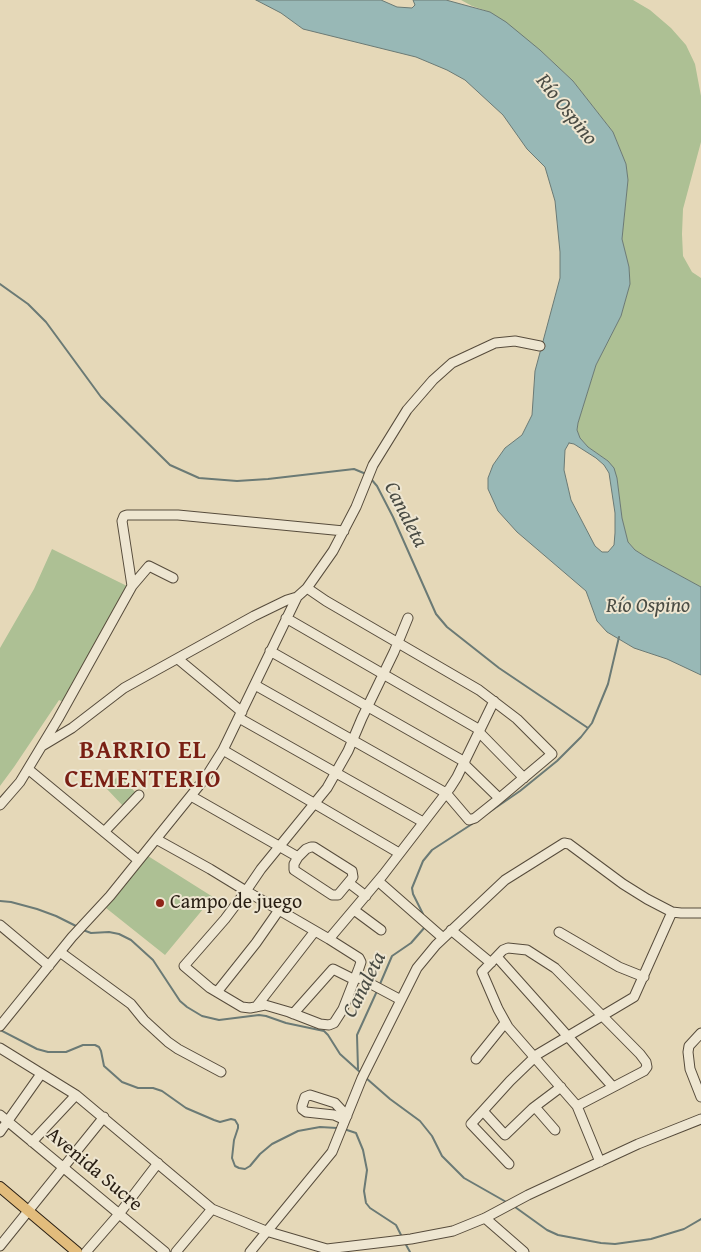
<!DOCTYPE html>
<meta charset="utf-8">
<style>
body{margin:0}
canvas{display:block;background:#e5d8b8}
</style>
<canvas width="701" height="1252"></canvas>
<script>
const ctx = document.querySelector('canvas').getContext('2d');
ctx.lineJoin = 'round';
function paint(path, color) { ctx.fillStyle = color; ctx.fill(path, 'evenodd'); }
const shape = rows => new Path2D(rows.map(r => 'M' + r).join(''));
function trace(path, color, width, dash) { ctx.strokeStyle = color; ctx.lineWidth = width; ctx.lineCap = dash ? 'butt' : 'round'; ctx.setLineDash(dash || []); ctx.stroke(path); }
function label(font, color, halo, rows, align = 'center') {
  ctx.font = font + ' "Gentium Book Plus",serif'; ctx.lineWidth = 4; ctx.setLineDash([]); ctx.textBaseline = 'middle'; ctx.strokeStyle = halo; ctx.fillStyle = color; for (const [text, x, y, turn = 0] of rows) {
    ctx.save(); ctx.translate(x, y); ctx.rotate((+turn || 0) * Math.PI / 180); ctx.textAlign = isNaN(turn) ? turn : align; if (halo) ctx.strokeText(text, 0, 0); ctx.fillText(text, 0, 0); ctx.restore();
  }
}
paint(shape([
 [461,0,633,0,650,10,671,28,686,45,695,64,701,96,701,142,683,209,682,234,683,256,692,272,701,278,701,587,646,557,635,550,628,542,622,518,617,478,608,461,588,447,580,438,577,430,578,423,596,365,621,316,630,284,629,267,622,239,628,180,626,164,613,132,573,81,540,50,490,12,472,6],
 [52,549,127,586,63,702,59,700,14,767,0,786,0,648,34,589],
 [119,775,137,794,124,807,106,788],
 [148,856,213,897,165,955,106,908]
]), '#adc094');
const water = shape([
 [256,0,381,0,397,7,412,8,415,5,413,0,446,0,490,12,506,22,540,50,573,81,613,132,626,164,628,180,622,239,629,267,630,284,621,316,596,365,578,423,577,430,580,438,588,447,608,461,614,468,617,478,622,518,628,542,635,550,646,557,701,587,701,675,667,659,634,648,607,632,597,621,586,591,517,532,498,511,488,489,488,478,493,465,505,448,522,435,532,415,535,371,560,278,560,252,555,201,545,167,527,149,503,115,465,80,447,70,416,57,303,29,281,13,256,0],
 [569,443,574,444,596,458,604,465,609,473,615,513,615,533,614,545,608,552,602,552,595,546,571,500,564,470,565,450,569,443]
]);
paint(water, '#98b8b6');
trace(water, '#6b7a75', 1);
trace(shape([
 [0,284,28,304,46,322,101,397,170,465,199,478,237,481,268,479,354,469,366,474],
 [371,479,377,486,393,517,436,614,447,627,499,668,588,728],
 [488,813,520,791,557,761,581,737,592,723,608,684,619,637],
 [0,901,11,902,37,909,56,916,76,926],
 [423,914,413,894,412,888,423,861,432,850,472,824],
 [83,930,91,933,109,932,119,934,131,940,153,960,180,1001,187,1007,202,1016,219,1020,259,1015,266,1016,286,1023,324,1031,328,1035,340,1054,361,1073],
 [380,984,392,956,411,943,425,927],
 [0,1030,37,1049,48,1052,66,1052,83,1045,95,1045,99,1047,101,1051,104,1066,122,1082,138,1088,153,1088,162,1091,186,1108,214,1120,220,1122,231,1119,235,1120,238,1125,238,1128,234,1140,232,1158,235,1166,239,1168,245,1169,250,1166,260,1154,272,1144,298,1131,320,1127,337,1128],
 [358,1069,357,1035,377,991],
 [366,1078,390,1099,420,1121,432,1136,442,1156,464,1178,508,1203],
 [344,1129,356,1133,363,1150,367,1170,364,1191,366,1203,370,1208,396,1225,402,1237],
 [515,1207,547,1230,558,1235,601,1243,615,1244,651,1239,684,1229,701,1219],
 [405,1243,410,1252]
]), '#6b7a75', 2);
const minor = shape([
 [132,586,122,521,124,516,127,515,178,515,344,531],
 [286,618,480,730],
 [270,651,465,762],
 [178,659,242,712],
 [255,685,446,793,469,820,475,818,495,802,552,754,517,719,479,690,326,601,307,588],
 [239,718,423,822],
 [479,732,524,778],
 [42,746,72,728,124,688,254,616,287,600,297,597,307,588,333,551,356,507,373,465,407,410,433,380,452,363,495,343,515,341,540,346],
 [223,750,399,853],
 [464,764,499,798],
 [28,769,138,860],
 [191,796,298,857],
 [0,805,20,782,58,719,132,586,149,566,173,578],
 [104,832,139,795],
 [156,839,210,869,246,891,279,910,329,939,359,958,361,962,359,968,343,1009,334,1023,329,1025,320,1024,289,1012,265,1005,250,1008,242,1007,210,988,184,966,225,919,246,891,261,869,327,788,348,751,362,718,394,652,408,618],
 [311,847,314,847,352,871,353,877,338,895,332,895,294,870,294,864,298,857,306,849,311,847],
 [378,881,443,938],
 [349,883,366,896],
 [354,910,381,930],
 [0,925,49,966],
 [451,930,491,963],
 [559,932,619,967,644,977],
 [329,939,383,875,450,788,457,777,494,701],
 [60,952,131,1004,144,1020,168,1042,178,1049,221,1072],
 [497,957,613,1087],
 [356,976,401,1000],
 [217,992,256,943,279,910],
 [256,1007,315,931],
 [293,1014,333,969,355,980],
 [0,1026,72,937,110,896,206,777,223,750,297,597],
 [701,1033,689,1046,688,1052,690,1069,701,1097],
 [0,1048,76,1095,212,1209,266,1231,327,1249,330,1251],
 [476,1059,505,1023],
 [577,1106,644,1071,647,1067,646,1062,640,1054,555,968,527,950,508,948,503,950,482,972,498,1009,508,1027,577,1106,600,1162],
 [535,1107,555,1130],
 [483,1111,505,1135,533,1108,561,1087],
 [0,1115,165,1252],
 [345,1120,334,1115,306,1112,302,1109,302,1106,305,1097,310,1095,335,1103,347,1116],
 [0,1132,41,1074],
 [32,1142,76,1095],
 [509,1164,471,1124,510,1081,538,1054,634,997,672,912],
 [485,1218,524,1252],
 [0,1246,104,1117],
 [327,1249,411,1239,453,1231,485,1218,528,1195,638,1144,701,1119],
 [86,1252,119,1214,158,1163],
 [176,1252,212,1209],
 [250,1252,332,1152,362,1078,417,968,436,945,505,880,564,843,569,844,623,884,647,899,672,912,681,913,701,913]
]);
const major = shape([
 [0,1187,77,1252]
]);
trace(minor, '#574c3c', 11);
trace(major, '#281e13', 12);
trace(minor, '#eee6d1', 9);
trace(major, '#e2bc7c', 10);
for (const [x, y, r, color] of [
 [160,903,5,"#8f2418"]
]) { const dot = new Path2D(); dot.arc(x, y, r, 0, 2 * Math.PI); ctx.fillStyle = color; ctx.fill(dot); trace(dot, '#eee6d1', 2); }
label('20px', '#281e13', '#eee6d1', [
 ["Campo de juego",170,903]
], 'left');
label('20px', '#281e13', '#eee6d1', [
 ["Avenida Sucre",94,1170,40]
]);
label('italic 21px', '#4a4c44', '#eee6d1', [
 ["Río Ospino",566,110,51],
 ["Canaleta",405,515,63],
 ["Río Ospino",648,607],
 ["Canaleta",365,985,-63]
]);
ctx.letterSpacing = '1px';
label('bold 25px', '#7a1f14', '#eee6d1', [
 ["BARRIO EL",143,752],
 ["CEMENTERIO",143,781]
]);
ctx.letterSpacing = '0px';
</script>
